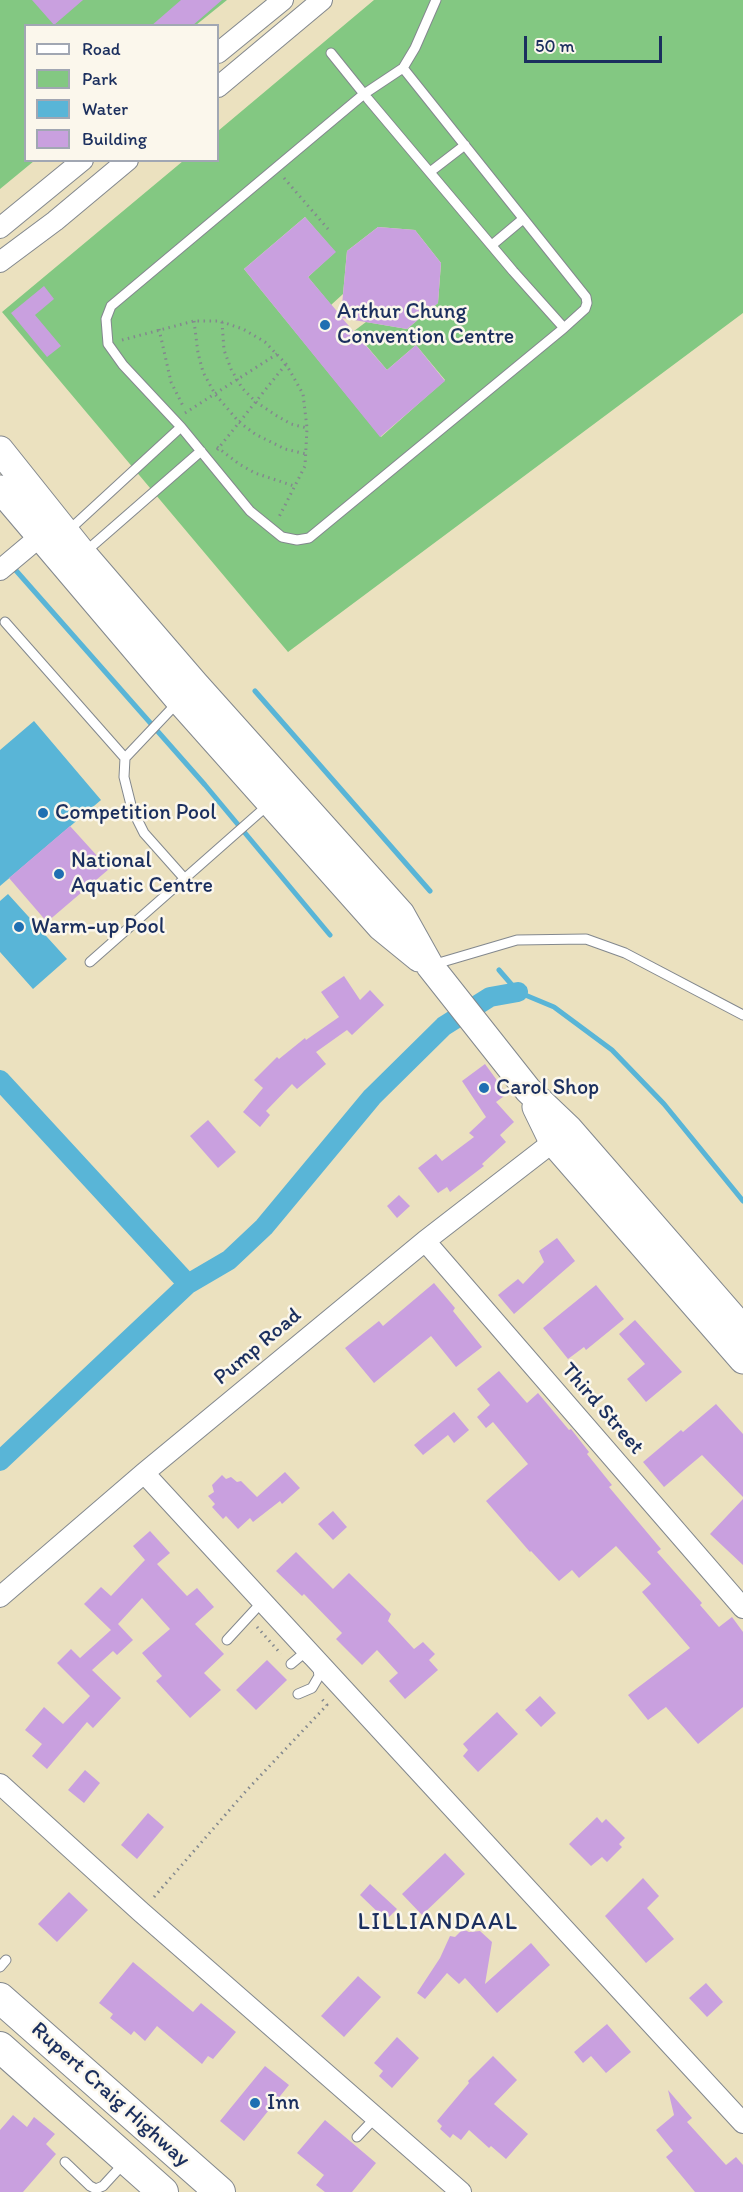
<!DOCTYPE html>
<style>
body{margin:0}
#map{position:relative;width:743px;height:2192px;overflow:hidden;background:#ebe1bf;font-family:Itim,sans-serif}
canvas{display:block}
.legend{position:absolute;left:24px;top:24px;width:195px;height:138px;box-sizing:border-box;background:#fbf7ec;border:2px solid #a1a7b3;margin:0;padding:8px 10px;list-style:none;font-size:18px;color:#1b2f5e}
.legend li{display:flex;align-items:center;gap:12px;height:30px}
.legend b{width:30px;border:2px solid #a1a7b3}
.scale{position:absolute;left:524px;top:36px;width:138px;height:27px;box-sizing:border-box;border:3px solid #1b2f5e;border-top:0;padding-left:8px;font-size:18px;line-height:21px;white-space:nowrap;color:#1b2f5e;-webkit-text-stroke:4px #fbf7ec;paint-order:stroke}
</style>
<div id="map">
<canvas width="743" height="2192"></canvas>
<ul class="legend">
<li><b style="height:8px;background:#fff"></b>Road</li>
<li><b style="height:16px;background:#83c882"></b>Park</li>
<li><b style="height:16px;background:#59b5d7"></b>Water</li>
<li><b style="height:16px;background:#c9a0df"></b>Building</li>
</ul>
<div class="scale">50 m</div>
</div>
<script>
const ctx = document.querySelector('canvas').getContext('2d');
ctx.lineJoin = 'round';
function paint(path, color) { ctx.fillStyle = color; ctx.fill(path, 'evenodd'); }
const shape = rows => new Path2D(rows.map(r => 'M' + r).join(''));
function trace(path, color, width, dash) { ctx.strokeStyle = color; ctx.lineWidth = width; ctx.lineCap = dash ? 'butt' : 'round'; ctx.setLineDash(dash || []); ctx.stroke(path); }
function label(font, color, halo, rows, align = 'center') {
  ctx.font = font + ' Itim,sans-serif'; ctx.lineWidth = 5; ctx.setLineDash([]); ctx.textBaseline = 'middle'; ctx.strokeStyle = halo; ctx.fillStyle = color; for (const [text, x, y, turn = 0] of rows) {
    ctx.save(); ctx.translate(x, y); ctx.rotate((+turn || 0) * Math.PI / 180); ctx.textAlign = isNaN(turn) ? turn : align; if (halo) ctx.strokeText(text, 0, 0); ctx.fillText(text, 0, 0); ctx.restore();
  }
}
paint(shape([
 [0,0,227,0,196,25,26,26,26,160,34,161,0,189],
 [374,0,743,0,743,313,288,652,2,312,183,161,218,160,218,131],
 [305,217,335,252,308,277,331,305,343,294,347,251,378,227,415,230,441,263,438,303,407,329,366,322,354,331,387,370,416,345,445,380,381,437,244,269]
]), '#83c882');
paint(shape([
 [34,721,101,800,0,886,0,750],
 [8,894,67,959,33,989,0,952,0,901]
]), '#59b5d7');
trace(shape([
 [12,566,205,785,330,935],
 [255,691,430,891],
 [499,970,518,992,554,1007,612,1050,664,1104,743,1201]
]), '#59b5d7', 5);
trace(shape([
 [0,1080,188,1284],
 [0,1461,188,1284,229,1260,264,1227,372,1097,444,1026,490,997,518,992]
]), '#59b5d7', 20);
paint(shape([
 [32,0,83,0,54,25],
 [181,0,222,0,192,26,151,26],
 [305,217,336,252,308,277,341,316,347,251,378,227,415,230,441,263,438,303,407,329,342,318,387,370,416,345,445,381,380,437,244,269],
 [44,286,54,299,35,315,61,346,47,357,11,313],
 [70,826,109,869,47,922,9,878],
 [344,976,360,1000,370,990,384,1005,352,1035,347,1030,316,1052,326,1064,297,1089,292,1084,266,1111,270,1115,260,1127,243,1112,263,1088,254,1080,277,1057,279,1059,305,1038,306,1040,339,1017,321,992],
 [485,1064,507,1094,496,1102,514,1122,500,1135,506,1142,482,1164,484,1166,450,1192,447,1187,438,1193,418,1168,436,1154,442,1161,474,1137,469,1133,486,1117,462,1081],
 [208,1120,236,1152,218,1168,190,1136],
 [399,1195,410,1206,397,1218,387,1206],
 [557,1238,575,1261,514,1314,498,1295,518,1279,523,1284,544,1262,539,1251],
 [434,1283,455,1308,453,1311,482,1347,456,1367,431,1336,374,1383,345,1348,379,1321,383,1326],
 [596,1285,624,1319,586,1350,584,1347,568,1359,543,1328],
 [635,1320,682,1372,646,1402,627,1379,645,1364,619,1334],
 [499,1371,527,1403,538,1393,569,1430,571,1429,589,1452,587,1454,612,1485,609,1487,661,1549,657,1552,702,1603,700,1605,719,1627,732,1617,743,1632,743,1707,698,1744,666,1707,648,1720,628,1695,690,1648,642,1592,651,1584,616,1546,579,1578,572,1570,559,1581,531,1551,530,1552,486,1501,528,1464,493,1422,486,1428,477,1417,490,1405,477,1389],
 [716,1404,743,1434,743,1497,702,1455,664,1487,643,1462,681,1430,683,1432],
 [454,1412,469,1430,454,1443,448,1435,423,1455,414,1445],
 [285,1472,300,1488,282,1504,280,1501,253,1522,250,1518,238,1529,226,1516,223,1519,212,1507,215,1504,208,1496,214,1492,212,1485,222,1475,226,1479,231,1477,237,1482,241,1481,257,1497],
 [743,1499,743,1565,710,1534],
 [333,1511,347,1527,333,1540,318,1524],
 [150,1531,170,1553,157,1564,187,1596,197,1588,214,1607,195,1624,224,1654,204,1673,221,1690,190,1718,156,1681,162,1676,142,1653,170,1629,142,1598,118,1624,133,1640,117,1655,113,1651,92,1670,121,1698,93,1728,87,1722,47,1769,32,1756,42,1744,25,1730,44,1707,63,1724,90,1696,57,1663,71,1649,80,1658,111,1630,84,1604,101,1587,111,1596,145,1560,133,1546],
 [296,1552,333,1589,349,1573,391,1614,388,1621,414,1649,423,1642,435,1654,429,1660,438,1670,405,1699,389,1681,398,1673,377,1650,362,1665,336,1639,342,1633,304,1594,302,1596,276,1571],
 [267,1660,287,1680,256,1710,236,1690],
 [540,1696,556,1713,541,1727,525,1710],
 [497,1712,518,1734,478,1772,463,1756,468,1750,463,1744],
 [85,1770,100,1783,84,1803,68,1790],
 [148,1813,164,1827,137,1859,121,1845],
 [597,1817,602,1823,606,1819,625,1838,619,1844,622,1847,607,1862,602,1857,591,1866,569,1844],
 [445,1853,465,1874,422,1915,402,1894],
 [643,1878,659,1896,647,1908,674,1939,646,1963,605,1916],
 [370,1884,397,1909,386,1920,360,1895],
 [69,1892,88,1910,57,1942,38,1924],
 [463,1929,469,1932,480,1931,492,1942,485,1984,531,1943,550,1965,497,2013,465,1978,459,1984,447,1973,425,1999,417,1993,440,1958,450,1936,455,1937],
 [133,1962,193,2012,201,2003,236,2032,213,2059,208,2056,202,2064,157,2026,145,2041,134,2031,131,2035,110,2018,113,2014,99,2003],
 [358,1976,381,1997,344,2037,321,2016],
 [706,1983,723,2002,707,2017,689,1998],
 [607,2024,631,2052,606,2073,591,2056,583,2063,574,2052],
 [397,2037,419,2058,392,2088,379,2076,383,2071,374,2063],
 [493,2056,517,2080,494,2104,528,2134,506,2159,491,2146,489,2148,469,2130,461,2140,453,2134,450,2138,440,2129,442,2126,437,2121,469,2083,468,2081],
 [265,2066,289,2085,244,2141,220,2121],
 [668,2090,692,2118,687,2122,726,2165,736,2157,743,2165,743,2192,695,2192,666,2157,673,2151,656,2130,674,2115],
 [13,2115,27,2127,34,2117,55,2134,46,2144,56,2154,23,2192,0,2192,0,2130],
 [325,2120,376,2163,352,2192,325,2192,316,2185,324,2175,297,2153]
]), '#c9a0df');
const service = shape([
 [331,53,364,94,368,99,513,271,564,328,309,538,297,540,282,537,250,511,181,427,123,365,108,344,106,319,111,306,364,94,403,68,586,297,587,303,585,309,564,328],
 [403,68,415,48,436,0],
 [430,172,465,145],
 [492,245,523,219],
 [68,531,181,427],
 [84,553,201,451],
 [5,622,125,758],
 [178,702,125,758,124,777,132,809,144,833,184,878],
 [90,962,268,805],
 [432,965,517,940,586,939,625,953,743,1015],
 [227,1640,262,1602],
 [291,1664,303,1654,308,1659],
 [298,1694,312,1688,319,1676,318,1669,321,1667],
 [0,1967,6,1960],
 [357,2137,376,2117],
 [65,2162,90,2186,96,2189,103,2186,125,2162]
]);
const minor = shape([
 [218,53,283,0],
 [218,87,322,0],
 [0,228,83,160],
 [0,262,55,221,128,160],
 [0,570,49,529],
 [425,1241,743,1608],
 [144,1473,743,2123],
 [0,1597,144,1473,425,1241,553,1142],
 [0,1784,141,1912,461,2192]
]);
const secondary = shape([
 [0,450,83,554,195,684,401,914,430,966,528,1090,569,1129,743,1329],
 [0,489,179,700,381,927,419,958],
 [536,1107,553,1142,743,1360]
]);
const primary = shape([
 [0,1998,220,2192],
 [0,2047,163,2192]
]);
trace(service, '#83888e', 11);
trace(minor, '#83888e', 22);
trace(secondary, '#83888e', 29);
trace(primary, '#83888e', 32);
trace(shape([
 [284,178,328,229],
 [194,321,198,353,203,372,215,394,239,422,255,434,285,449,306,454],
 [222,322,224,350,231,369,242,388,256,402,277,416,291,424,307,428],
 [159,329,171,382,184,408],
 [122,340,194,321,219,321,243,329,265,342,286,364,303,394,307,428,305,466,279,517],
 [185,413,277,354],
 [217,447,239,464,255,473,294,486],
 [217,450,286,364],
 [257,1627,281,1654],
 [154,1897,246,1791,327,1705,320,1697]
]), '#83888e', 3, [1.5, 4.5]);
trace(service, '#fff', 9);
trace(minor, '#fff', 20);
trace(secondary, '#fff', 27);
trace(primary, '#fff', 30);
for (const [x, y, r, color] of [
 [325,325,6,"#1f6fb2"],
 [43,813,6,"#1f6fb2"],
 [59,874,6,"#1f6fb2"],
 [19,927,6,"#1f6fb2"],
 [484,1088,6,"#1f6fb2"],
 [255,2103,6,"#1f6fb2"]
]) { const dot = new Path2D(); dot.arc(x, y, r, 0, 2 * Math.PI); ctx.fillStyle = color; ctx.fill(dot); trace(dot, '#fbf7ec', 2); }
label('22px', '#1b2f5e', '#fbf7ec', [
 ["Arthur Chung",337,312],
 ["Convention Centre",337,337],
 ["Competition Pool",55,813],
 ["National",71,861],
 ["Aquatic Centre",71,886],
 ["Warm-up Pool",31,927],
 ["Carol Shop",496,1088],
 ["Inn",267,2103]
], 'left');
label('22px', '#1b2f5e', '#fbf7ec', [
 ["Pump Road",258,1347,-40],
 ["Third Street",602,1409,49],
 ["Rupert Craig Highway",110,2095,42]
]);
ctx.letterSpacing = '1.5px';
label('24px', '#1b2f5e', '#fbf7ec', [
 ["LILLIANDAAL",438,1923]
]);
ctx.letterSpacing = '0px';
</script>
